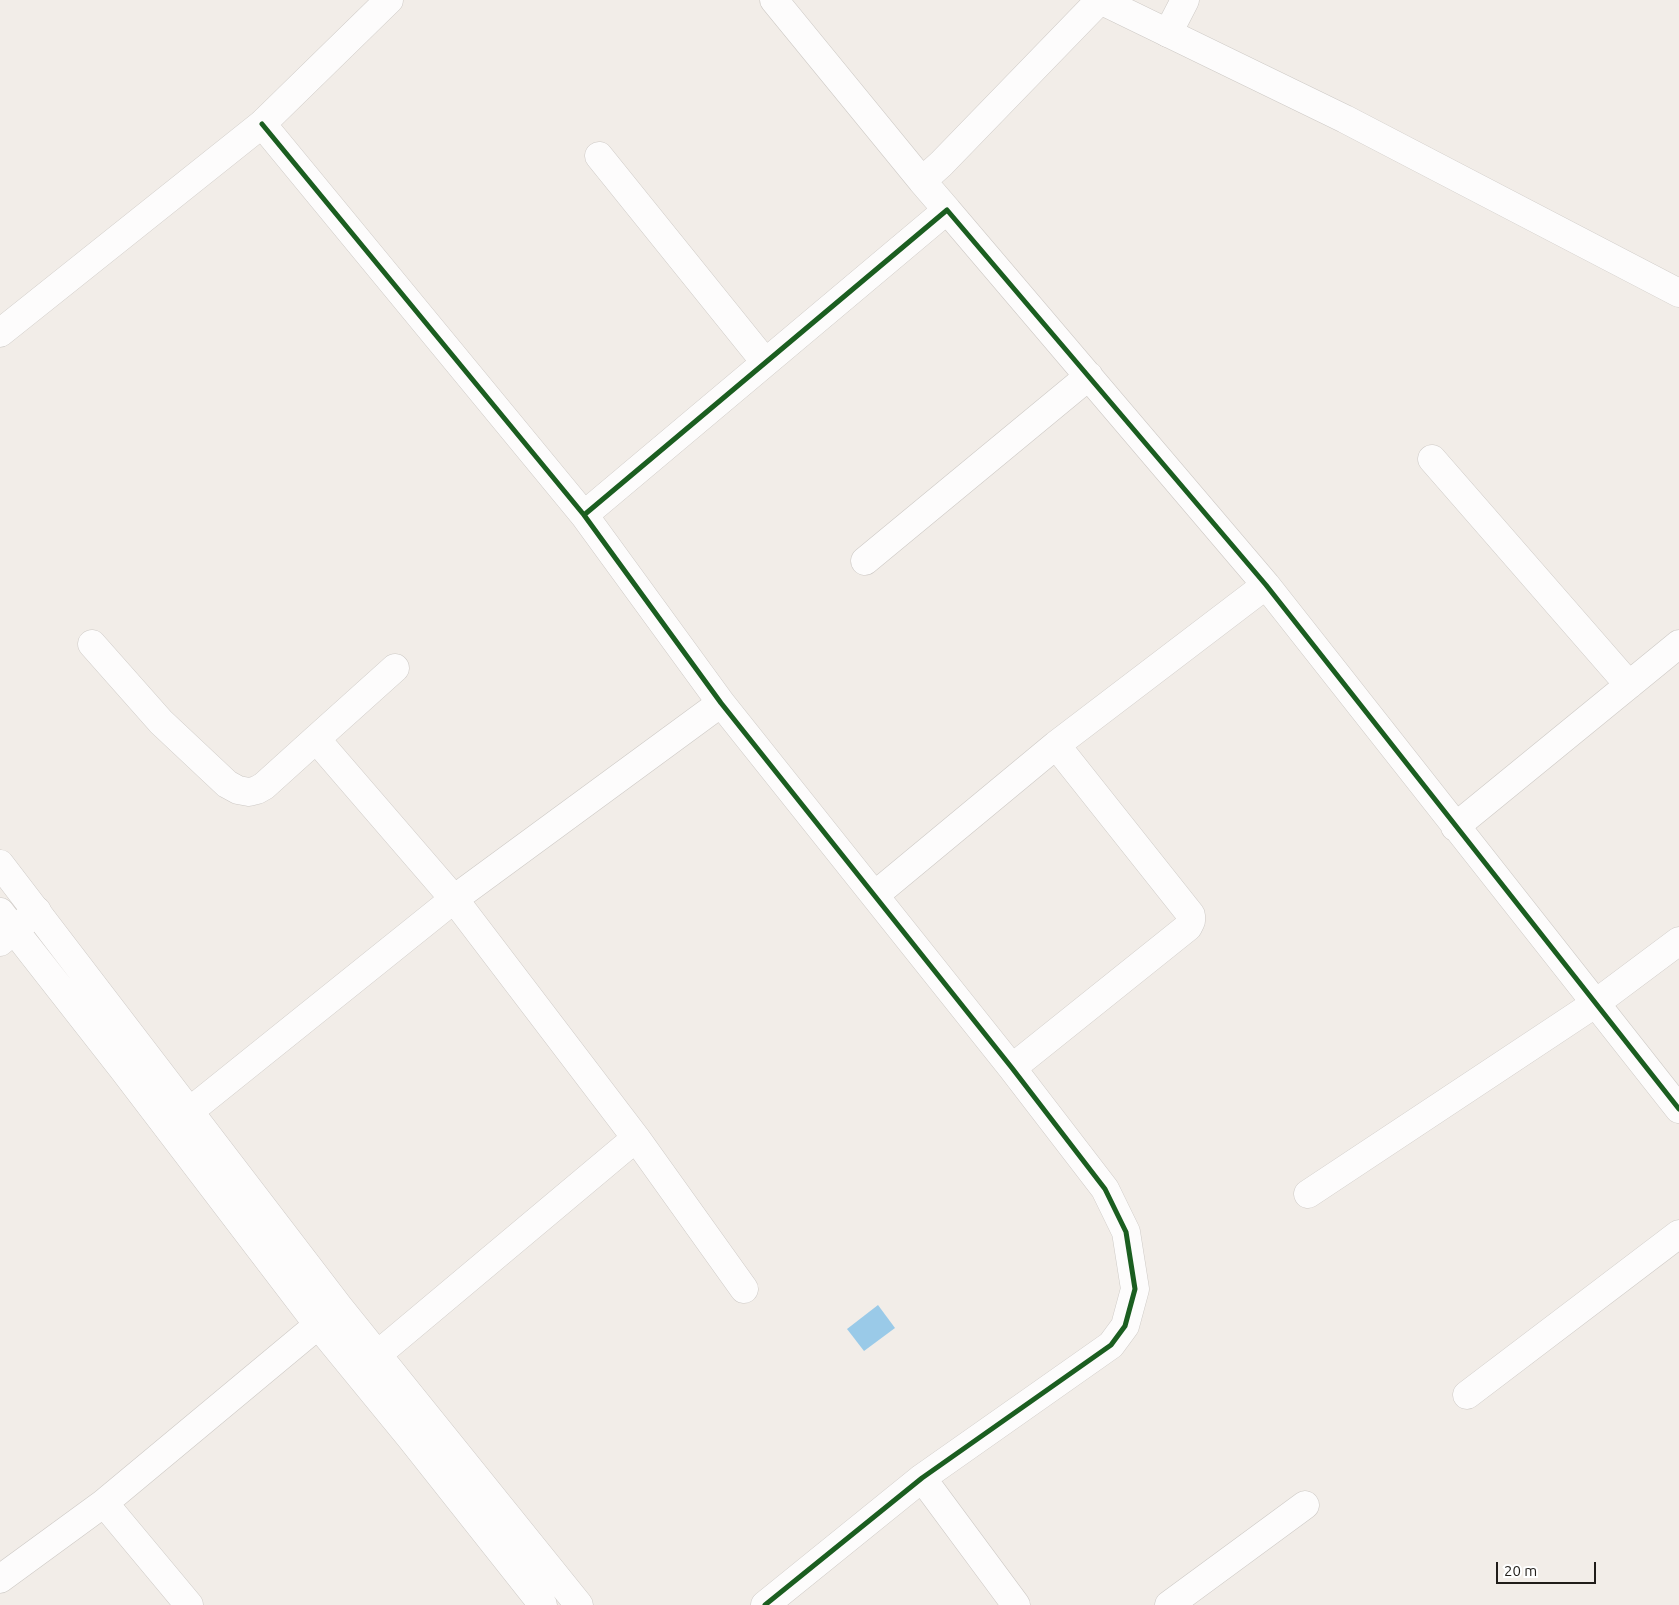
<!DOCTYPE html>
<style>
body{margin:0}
#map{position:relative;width:1679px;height:1605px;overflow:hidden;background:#f2ede8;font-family:Ubuntu,sans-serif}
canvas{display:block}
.scale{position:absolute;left:1496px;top:1562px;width:100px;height:22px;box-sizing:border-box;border:2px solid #201d19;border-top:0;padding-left:6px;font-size:15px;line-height:18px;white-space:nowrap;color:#201d19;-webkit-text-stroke:4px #fff;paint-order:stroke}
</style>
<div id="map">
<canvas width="1679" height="1605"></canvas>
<div class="scale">20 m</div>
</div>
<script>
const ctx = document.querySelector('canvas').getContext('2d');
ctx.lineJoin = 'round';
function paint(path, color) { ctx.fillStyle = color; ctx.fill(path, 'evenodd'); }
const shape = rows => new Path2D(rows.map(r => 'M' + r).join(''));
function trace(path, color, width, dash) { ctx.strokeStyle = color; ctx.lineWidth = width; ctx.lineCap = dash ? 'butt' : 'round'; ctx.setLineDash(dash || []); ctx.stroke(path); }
paint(shape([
 [878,1305,895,1328,864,1351,847,1329]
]), '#9acae8');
const minor = shape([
 [774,0,922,181],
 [1168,33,1185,0],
 [262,124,584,515,721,703,1012,1068,1105,1189,1126,1232,1135,1289,1125,1326,1111,1345,922,1478,765,1605],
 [599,156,765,362],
 [947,210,922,181,941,164,1100,0],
 [0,333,262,124,389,0],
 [1432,459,1629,685],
 [584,515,947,210,1266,585,1679,1109],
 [865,561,1089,376],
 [92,644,161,722,227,784,238,790,249,792,257,790,264,786,316,739,454,899,636,1138,744,1289],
 [316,739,395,668],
 [1455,827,1679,644],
 [875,895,1056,745,1266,585],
 [0,942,37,911],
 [1012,1068,1188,927,1191,921,1191,915,1056,745],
 [190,1111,454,899,721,703],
 [1308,1194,1596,1003,1679,941],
 [377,1355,636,1138],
 [1467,1395,1679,1234],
 [922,1478,1016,1605],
 [104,1503,189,1605],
 [0,1579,104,1503,336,1310],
 [1169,1605,1305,1505]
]);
const secondary = shape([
 [1100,0,1345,119,1679,293],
 [0,864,339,1307,579,1605],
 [0,912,123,1069,319,1326,410,1437,543,1605]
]);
trace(minor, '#cdc9c5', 29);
trace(secondary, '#cdc9c5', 29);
trace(minor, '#fdfcfc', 28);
trace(secondary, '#fdfcfc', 28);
trace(shape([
 [262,124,584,515,721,703,1012,1068,1105,1189,1126,1232,1135,1289,1125,1326,1111,1345,922,1478,765,1605],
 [584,515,947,210,1266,585,1679,1109]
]), '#1b5e20', 5);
</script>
